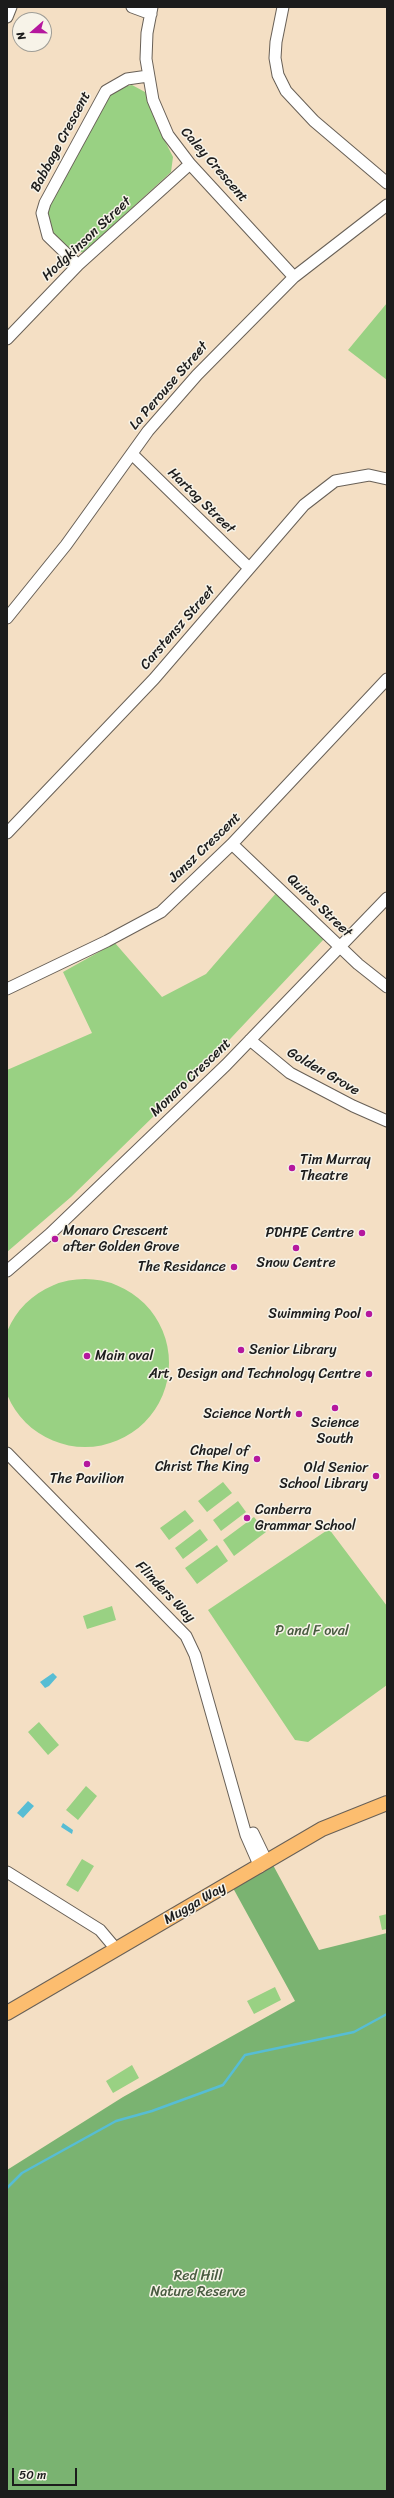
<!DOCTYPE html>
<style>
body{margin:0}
#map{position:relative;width:394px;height:2498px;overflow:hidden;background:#f4dfc4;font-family:Sriracha,sans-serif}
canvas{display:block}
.frame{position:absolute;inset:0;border:8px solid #1c1c1c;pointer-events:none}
.north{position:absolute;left:12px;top:12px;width:40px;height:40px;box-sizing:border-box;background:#f7f3e8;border:1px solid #9f9d96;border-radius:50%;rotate:250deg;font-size:11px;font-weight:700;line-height:16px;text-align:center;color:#1c1c1c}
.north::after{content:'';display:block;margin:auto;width:14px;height:18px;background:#b5179e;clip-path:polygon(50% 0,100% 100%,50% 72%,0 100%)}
.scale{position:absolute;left:12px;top:2468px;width:65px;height:18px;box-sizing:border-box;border:2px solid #1c1c1c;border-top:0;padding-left:5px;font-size:12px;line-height:14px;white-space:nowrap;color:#1c1c1c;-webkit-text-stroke:3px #f7f3e8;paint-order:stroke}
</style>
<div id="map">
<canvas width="394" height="2498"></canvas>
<div class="frame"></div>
<div class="north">N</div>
<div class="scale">50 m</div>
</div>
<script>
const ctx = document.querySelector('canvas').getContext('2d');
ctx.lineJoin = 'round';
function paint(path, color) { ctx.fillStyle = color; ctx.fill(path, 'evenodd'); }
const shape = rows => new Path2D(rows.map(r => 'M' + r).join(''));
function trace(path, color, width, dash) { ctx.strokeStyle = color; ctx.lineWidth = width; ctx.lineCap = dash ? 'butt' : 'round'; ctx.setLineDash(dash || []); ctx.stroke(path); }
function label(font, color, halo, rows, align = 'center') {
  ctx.font = font + ' Sriracha,sans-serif'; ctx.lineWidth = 3; ctx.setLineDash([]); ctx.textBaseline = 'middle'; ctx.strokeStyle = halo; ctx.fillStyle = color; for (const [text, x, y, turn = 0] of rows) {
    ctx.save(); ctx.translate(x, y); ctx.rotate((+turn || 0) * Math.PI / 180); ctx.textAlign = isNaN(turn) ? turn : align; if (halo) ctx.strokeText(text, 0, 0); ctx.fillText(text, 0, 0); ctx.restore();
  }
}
paint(shape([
 [132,85,145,92,150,103,157,125,173,157,171,172,84,252,72,253,53,234,48,221,48,207,108,97,118,88],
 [387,303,387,380,348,350],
 [277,892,324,939,201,1070,71,1197,7,1252,7,1070,92,1033,63,972,115,943,162,997,206,974],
 '1 1363a84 84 0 1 1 168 0a84 84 0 1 1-168 0Z',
 [223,1482,232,1493,207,1512,198,1501],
 [238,1501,246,1512,221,1531,213,1520],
 [185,1510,194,1521,169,1540,160,1528],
 [254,1517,266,1532,234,1556,223,1540],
 [200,1529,208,1540,183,1559,175,1548],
 [329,1529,387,1606,387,1685,308,1742,295,1740,208,1610],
 [217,1545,228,1561,197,1584,185,1568],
 [112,1606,116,1620,87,1629,83,1616],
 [39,1722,59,1745,48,1755,28,1732],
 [86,1786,97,1796,78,1820,66,1810],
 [82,1859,94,1866,78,1892,66,1885],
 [387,1914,387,1929,382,1930,379,1916],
 [275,1987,281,2000,254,2014,247,2001],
 [132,2065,139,2078,113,2093,106,2081]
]), '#99d183');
paint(shape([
 [273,1865,319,1950,387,1933,387,2491,7,2491,7,2170,123,2097,295,2001,233,1888]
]), '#7ab371');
paint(shape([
 [53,1673,57,1677,49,1686,45,1688,40,1682],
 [28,1801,34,1806,23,1818,17,1813],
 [63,1823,73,1830,72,1834,61,1827]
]), '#57bdd4');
trace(shape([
 [7,2188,22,2173,116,2121,152,2111,223,2085,245,2055,354,2032,387,2014]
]), '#57bdd4', 2.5);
const minor = shape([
 [132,7,151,14],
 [152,7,147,33,146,59,153,100,168,135,190,164,294,277],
 [283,7,276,42,275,58,278,75,286,91,314,121,387,183],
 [7,17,11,7],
 [78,265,48,236,42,213,45,203,106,91,127,79,148,76],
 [7,339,78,265,190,164],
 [132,454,249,568],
 [7,618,66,545,148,431,197,375,294,277,387,205],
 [7,833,154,679,304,505,335,481,369,475,387,479],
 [232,844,358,964,387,987],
 [7,989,107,941,161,912,232,844,387,679],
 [250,1040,290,1073,353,1106,387,1121],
 [7,1271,50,1234,226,1065,387,898],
 [7,1453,186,1636,195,1655,246,1835,260,1867],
 [253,1833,267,1862],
 [7,1872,100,1930,116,1949]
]);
const major = shape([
 [7,2013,322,1829,387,1803]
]);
trace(minor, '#686057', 13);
trace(major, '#686057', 16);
trace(minor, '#fff', 11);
trace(major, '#fcbd6f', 14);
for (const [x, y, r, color] of [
 [292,1168,4,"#b5179e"],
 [362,1233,4,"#b5179e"],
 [55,1239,4,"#b5179e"],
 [296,1248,4,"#b5179e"],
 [234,1267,4,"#b5179e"],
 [369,1314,4,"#b5179e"],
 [241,1350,4,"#b5179e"],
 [87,1356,4,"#b5179e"],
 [369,1374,4,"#b5179e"],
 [335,1408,4,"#b5179e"],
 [299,1414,4,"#b5179e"],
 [257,1459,4,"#b5179e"],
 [87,1464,4,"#b5179e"],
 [376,1476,4,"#b5179e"],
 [247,1518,4,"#b5179e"]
]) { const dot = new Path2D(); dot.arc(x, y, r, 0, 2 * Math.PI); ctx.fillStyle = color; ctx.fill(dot); trace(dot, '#f7f3e8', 1.5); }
label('14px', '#1c1c1c', '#f7f3e8', [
 ["Babbage Crescent",61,142,-62],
 ["Caley Crescent",214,165,49],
 ["Hodgkinson Street",87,239,-43],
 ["La Perouse Street",169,386,-49],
 ["Hartog Street",201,501,44],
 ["Carstensz Street",178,628,-49],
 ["Jansz Crescent",205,848,-44],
 ["Quiros Street",319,906,44],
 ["Golden Grove",323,1072,30],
 ["Monaro Crescent",191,1078,-44],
 ["Flinders Way",165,1592,46],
 ["Mugga Way",195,1904,-30]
]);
label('14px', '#1c1c1c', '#f7f3e8', [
 ["Tim Murray",300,1160,"left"],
 ["Theatre",300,1176,"left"],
 ["Monaro Crescent",63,1231,"left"],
 ["after Golden Grove",63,1247,"left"],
 ["PDHPE Centre",354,1233],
 ["Snow Centre",296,1263,"center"],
 ["The Residance",226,1267],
 ["Swimming Pool",361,1314],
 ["Senior Library",249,1350,"left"],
 ["Main oval",95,1356,"left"],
 ["Art, Design and Technology Centre",361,1374],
 ["Science North",291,1414],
 ["Science",335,1423,"center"],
 ["South",335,1439,"center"],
 ["Chapel of",249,1451],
 ["Christ The King",249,1467],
 ["Old Senior",368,1468],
 ["School Library",368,1484],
 ["The Pavilion",87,1479,"center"],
 ["Canberra",255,1510,"left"],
 ["Grammar School",255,1526,"left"]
], 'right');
label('14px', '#485b40', '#f7f3e8', [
 ["P and F oval",312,1631],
 ["Red Hill",198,2276],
 ["Nature Reserve",198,2292]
]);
</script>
